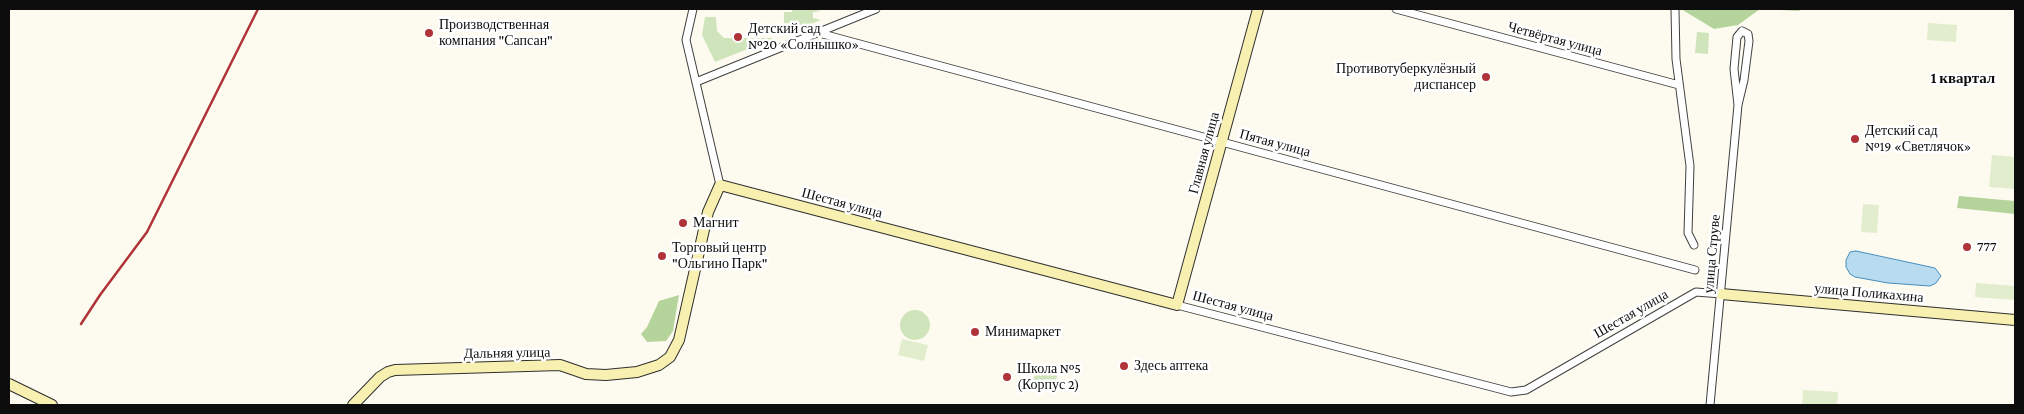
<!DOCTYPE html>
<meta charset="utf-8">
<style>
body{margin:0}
#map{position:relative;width:2024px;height:414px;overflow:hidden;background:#fdfbef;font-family:"Crimson Pro",serif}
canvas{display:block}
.frame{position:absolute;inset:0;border:10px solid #0d0d0d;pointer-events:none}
</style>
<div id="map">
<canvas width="2024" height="414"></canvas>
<div class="frame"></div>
</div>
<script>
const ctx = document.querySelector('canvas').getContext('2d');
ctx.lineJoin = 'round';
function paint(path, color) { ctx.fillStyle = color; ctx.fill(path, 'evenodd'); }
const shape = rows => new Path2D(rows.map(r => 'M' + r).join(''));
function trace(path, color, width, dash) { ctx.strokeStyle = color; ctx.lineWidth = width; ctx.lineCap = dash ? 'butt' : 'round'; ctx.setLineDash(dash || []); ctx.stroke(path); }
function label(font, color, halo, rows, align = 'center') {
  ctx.font = font + ' "Crimson Pro",serif'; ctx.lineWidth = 5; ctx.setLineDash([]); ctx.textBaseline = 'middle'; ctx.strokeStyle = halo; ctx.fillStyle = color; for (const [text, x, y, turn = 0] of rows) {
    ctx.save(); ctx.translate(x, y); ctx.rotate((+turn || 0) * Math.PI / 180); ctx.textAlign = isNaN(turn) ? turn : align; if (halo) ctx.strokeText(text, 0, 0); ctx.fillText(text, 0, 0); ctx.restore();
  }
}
paint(shape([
 [792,9,812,9,821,11,813,12,813,18,821,20,784,35,784,30,792,30,792,24,784,23,784,12,792,12],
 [705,17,716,17,717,31,724,38,773,38,773,39,715,62,702,35],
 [1697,32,1709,33,1708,54,1695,53],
 '900 325a15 15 0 1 1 30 0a15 15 0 1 1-30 0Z',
 [1036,368,1058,373,1054,387,1033,381]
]), '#d0e4bb');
paint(shape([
 [1681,9,1801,9,1799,11,1760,9,1738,25,1714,29],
 [1959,196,2015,201,2015,214,1957,208],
 [679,295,673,331,666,341,647,342,641,334,647,327,659,301]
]), '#b5d49c');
paint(shape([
 [1928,23,1957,25,1956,42,1927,40],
 [1992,155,2015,157,2015,189,1989,187],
 [1863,204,1879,205,1877,233,1861,232],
 [1976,283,2015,286,2015,300,1975,297],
 [902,339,928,345,924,361,898,355],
 [1803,390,1838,392,1837,405,1802,405]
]), '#e1edcc');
const water = shape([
 [1856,251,1935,268,1941,276,1936,283,1930,286,1888,283,1855,277,1850,274,1846,267,1846,260,1850,252,1856,251]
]);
paint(water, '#b8dbf0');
trace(water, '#468ebf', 1);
const street = shape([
 [693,9,686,40,720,185],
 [1396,9,1679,85],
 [1675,9,1676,59,1690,166,1688,233,1694,245],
 [1742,31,1748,34,1749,41,1744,80,1738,105,1734,69,1737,37,1742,31],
 [819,33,1695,270],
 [696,82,876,9],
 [1177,305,1511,392,1526,390,1696,292,1721,294],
 [1710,405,1738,105]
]);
const secondary = shape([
 [1721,294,2015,320],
 [9,384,52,405],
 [353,405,380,377,388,372,395,370,560,365,586,374,606,375,637,372,659,365,670,357,679,340,708,212,720,185,1177,305,1258,9]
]);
trace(street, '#404040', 9);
trace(secondary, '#2f2f2f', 12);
trace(street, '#fff', 7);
trace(secondary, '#f7f0b0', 10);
trace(shape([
 [81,324,100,295,147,232,258,9]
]), '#af3338', 2.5);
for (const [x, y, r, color] of [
 [429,33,5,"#af3338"],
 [738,37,5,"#af3338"],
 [1486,77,5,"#af3338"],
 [1855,139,5,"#af3338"],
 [683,223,5,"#af3338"],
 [1967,247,5,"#af3338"],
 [662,256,5,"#af3338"],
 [975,332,5,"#af3338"],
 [1124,366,5,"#af3338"],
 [1007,377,5,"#af3338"]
]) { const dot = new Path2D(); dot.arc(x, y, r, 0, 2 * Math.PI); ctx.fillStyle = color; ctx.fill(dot); trace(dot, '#fff', 2); }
label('14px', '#0d0d0d', '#fff', [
 ["Производственная",439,25],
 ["компания \"Сапсан\"",439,41],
 ["Детский сад",748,29],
 ["№20 «Солнышко»",748,45],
 ["Противотуберкулёзный",1476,69,"right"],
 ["диспансер",1476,85,"right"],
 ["Детский сад",1865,131],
 ["№19 «Светлячок»",1865,147],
 ["Магнит",693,223],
 ["777",1977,247],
 ["Торговый центр",672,248],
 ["\"Ольгино Парк\"",672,264],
 ["Минимаркет",985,332],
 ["Здесь аптека",1134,366],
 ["Школа №5",1017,369],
 ["(Корпус 2)",1017,385]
], 'left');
label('14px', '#0d0d0d', '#fff', [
 ["Четвёртая улица",1555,39,15],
 ["Пятая улица",1275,143,15],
 ["Главная улица",1204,153,-75],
 ["Шестая улица",842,203,15],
 ["улица Струве",1712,254,-85],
 ["улица Поликахина",1869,293,5],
 ["Шестая улица",1233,306,15],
 ["Шестая улица",1631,314,-30],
 ["Дальняя улица",507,353,-1]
]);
label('bold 15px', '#0d0d0d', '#fff', [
 ["1 квартал",1963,78]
]);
</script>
